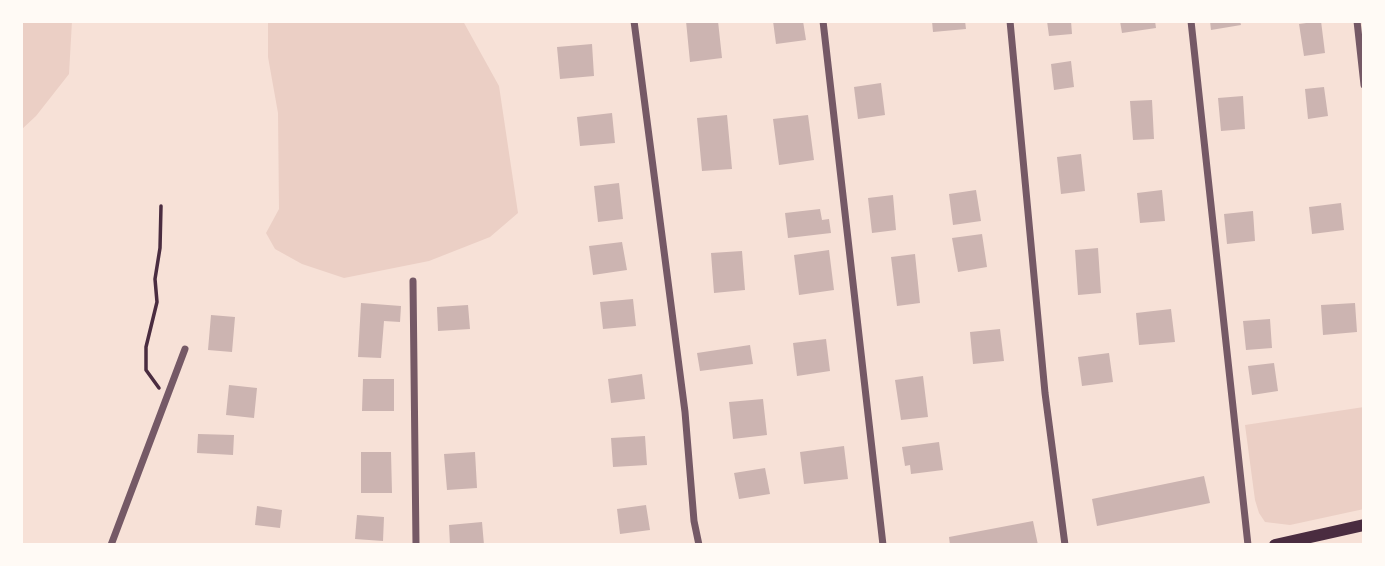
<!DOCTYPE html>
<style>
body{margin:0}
#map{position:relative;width:1385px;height:566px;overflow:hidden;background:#f7e1d7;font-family:Helvetica,sans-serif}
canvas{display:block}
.frame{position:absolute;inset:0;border:23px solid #fffaf5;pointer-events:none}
</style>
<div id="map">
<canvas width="1385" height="566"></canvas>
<div class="frame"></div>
</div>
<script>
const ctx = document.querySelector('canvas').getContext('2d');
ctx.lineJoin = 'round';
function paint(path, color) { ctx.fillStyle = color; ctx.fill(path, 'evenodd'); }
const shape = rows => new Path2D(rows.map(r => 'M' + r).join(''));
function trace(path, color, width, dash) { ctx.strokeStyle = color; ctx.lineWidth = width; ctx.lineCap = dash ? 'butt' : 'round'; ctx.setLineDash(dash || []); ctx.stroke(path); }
paint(shape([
 [21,21,72,21,69,74,36,116,21,130],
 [268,21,463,21,499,86,518,213,490,237,429,261,344,278,302,264,275,249,266,233,279,209,278,113,268,57],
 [1364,407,1364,509,1290,525,1265,522,1259,513,1255,500,1245,425]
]), '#ebcfc5');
paint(shape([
 [686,21,718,21,722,58,690,62],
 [773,21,803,21,806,40,776,44],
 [932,21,965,21,966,29,933,32],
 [1047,21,1071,21,1072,34,1049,36],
 [1120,21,1155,21,1156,28,1122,33],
 [1210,21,1240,21,1241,25,1211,30],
 [1321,21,1325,53,1304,56,1299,24],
 [592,44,594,76,560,79,557,47],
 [1071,61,1074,87,1054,90,1051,64],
 [881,83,885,115,858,119,854,87],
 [1324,87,1328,116,1308,119,1305,89],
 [1243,96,1245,129,1221,131,1218,98],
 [1152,100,1154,139,1133,140,1130,101],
 [612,113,615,143,580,146,577,117],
 [727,115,732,169,702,171,697,118],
 [808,115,814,160,779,165,773,119],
 [1081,154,1085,191,1061,194,1057,157],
 [619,183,623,219,598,222,594,186],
 [976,190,981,221,953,225,949,194],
 [1162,190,1165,221,1140,223,1137,193],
 [893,195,896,230,872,233,868,198],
 [1341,203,1344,230,1312,234,1309,207],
 [820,209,822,220,829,219,831,233,788,238,785,213],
 [1253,211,1255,241,1227,244,1224,214],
 [982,234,987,267,958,272,952,238],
 [622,242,627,270,593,275,589,246],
 [1098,248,1101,293,1078,295,1075,250],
 [829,250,834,290,799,295,794,255],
 [742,251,745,290,714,293,711,253],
 [915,254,920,303,897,306,891,257],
 [633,299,636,326,603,329,600,302],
 [361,303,401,306,400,322,384,321,381,358,358,357],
 [1355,303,1357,332,1323,335,1321,305],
 [468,305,470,329,438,331,437,307],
 [1171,309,1175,342,1139,345,1136,313],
 [211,315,235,317,232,352,208,350],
 [1270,319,1272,348,1246,350,1243,321],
 [1000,329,1004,361,973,364,970,332],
 [826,339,830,371,797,376,793,343],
 [750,345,753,364,700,371,697,353],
 [1109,353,1113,382,1082,386,1078,357],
 [1274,363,1278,391,1252,395,1248,366],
 [642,374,645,399,611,403,608,379],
 [923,376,928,417,901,420,895,380],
 [363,379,394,379,394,411,362,411],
 [229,385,257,388,254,418,226,415],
 [763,399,767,435,733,439,729,402],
 [198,434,234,435,233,455,197,453],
 [645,436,647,465,613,467,611,438],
 [939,442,943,470,911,474,910,465,905,466,902,447],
 [844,446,848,479,804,484,800,452],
 [361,452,391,452,392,493,361,493],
 [475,452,477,488,447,490,444,454],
 [765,468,770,494,739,499,734,473],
 [1204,476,1210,503,1097,526,1092,499],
 [646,505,650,530,620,534,617,509],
 [257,506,282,510,280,528,255,525],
 [357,515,384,517,383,541,355,539],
 [1033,521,1038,545,950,545,949,537],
 [482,522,484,545,450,545,449,525]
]), '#ccb4b1');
trace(shape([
 [159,388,146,370,146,347,157,302,155,279,160,248,161,206]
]), '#4a2c40', 3.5);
trace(shape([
 [634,21,685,412,694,521,699,545],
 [823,21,883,545],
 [1010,21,1045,393,1065,545],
 [1191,21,1248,545],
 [1357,21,1364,85],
 [413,281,416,545],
 [111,545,185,349]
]), '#755966', 7);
trace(shape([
 [1275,545,1364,525]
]), '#4a2c40', 12);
</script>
